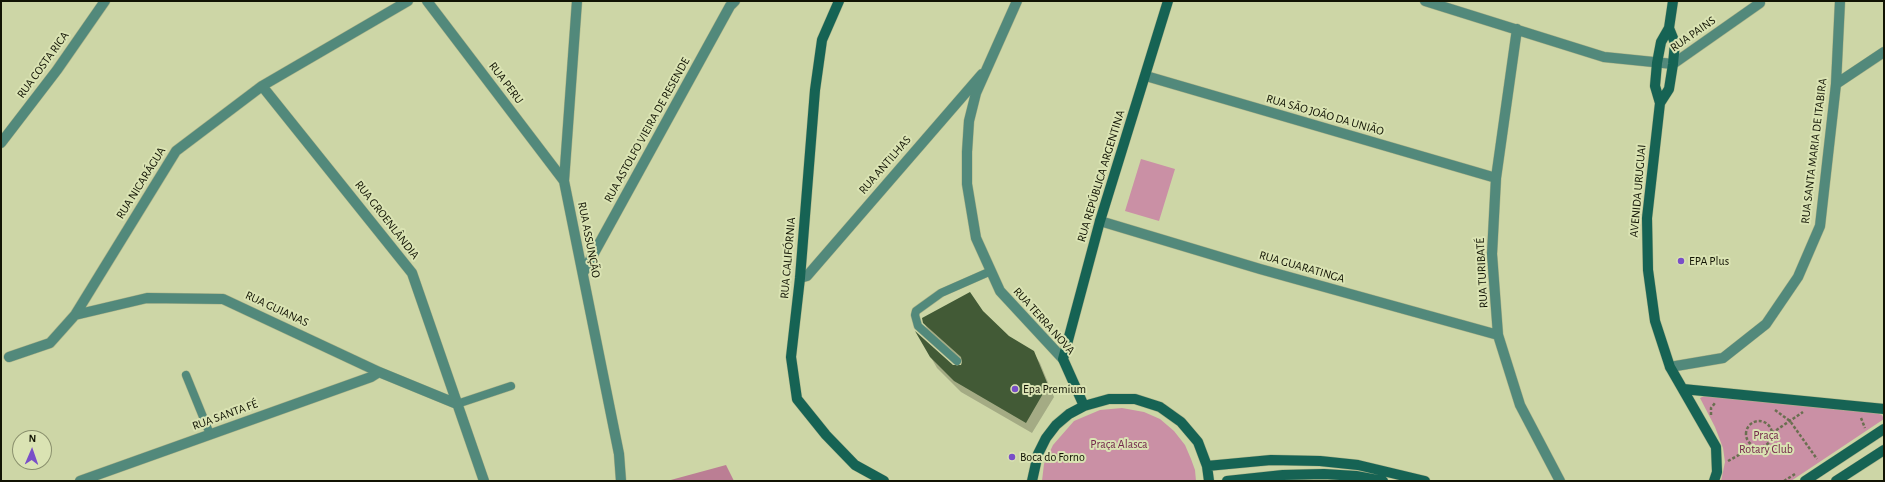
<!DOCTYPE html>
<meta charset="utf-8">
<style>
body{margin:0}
#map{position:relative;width:1885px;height:482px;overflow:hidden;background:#cdd6a6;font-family:"Alegreya Sans",sans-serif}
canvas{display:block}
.frame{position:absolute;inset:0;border:2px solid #111303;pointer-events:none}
.north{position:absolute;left:12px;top:430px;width:40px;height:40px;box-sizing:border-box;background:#dae3b3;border:1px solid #8a906d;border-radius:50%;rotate:2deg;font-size:11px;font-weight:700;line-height:16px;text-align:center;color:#111303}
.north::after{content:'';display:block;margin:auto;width:14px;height:18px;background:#794fc8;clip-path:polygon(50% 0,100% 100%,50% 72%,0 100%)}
</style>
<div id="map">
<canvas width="1885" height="482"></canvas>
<div class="frame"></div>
<div class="north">N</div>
</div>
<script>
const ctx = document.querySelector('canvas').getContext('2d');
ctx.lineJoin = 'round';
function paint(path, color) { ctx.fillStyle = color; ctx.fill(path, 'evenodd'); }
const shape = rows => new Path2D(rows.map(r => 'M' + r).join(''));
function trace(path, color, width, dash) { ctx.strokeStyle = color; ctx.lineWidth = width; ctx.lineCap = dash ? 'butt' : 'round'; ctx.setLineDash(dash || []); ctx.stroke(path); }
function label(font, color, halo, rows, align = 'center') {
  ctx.font = font + ' "Alegreya Sans",sans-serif'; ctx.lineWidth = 4; ctx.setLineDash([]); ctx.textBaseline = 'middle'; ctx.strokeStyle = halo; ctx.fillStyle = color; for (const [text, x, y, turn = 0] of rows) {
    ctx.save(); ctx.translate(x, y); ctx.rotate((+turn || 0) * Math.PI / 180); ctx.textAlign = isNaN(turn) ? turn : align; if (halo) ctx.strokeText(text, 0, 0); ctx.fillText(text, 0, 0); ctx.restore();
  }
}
paint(shape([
 [1141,159,1175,169,1159,221,1125,211],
 [1704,396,1876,413,1882,415,1884,419,1791,481,1721,481,1725,462,1723,448,1715,427,1700,398],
 [1122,408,1144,412,1160,419,1174,431,1185,445,1191,459,1195,470,1196,481,1042,481,1044,464,1053,445,1074,421,1100,410]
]), '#ca90a5');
paint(shape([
 [726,465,734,481,667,481]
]), '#bb7e94');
paint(shape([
 [982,312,1008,337,1033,352,1040,363,1054,397,1032,433,961,392,937,368,919,336,953,366,962,366,962,363,930,334,924,323]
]), '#0003');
paint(shape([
 [970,292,983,311,1009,336,1034,351,1048,385,1026,423,954,381,930,357,915,331,953,365,961,365,962,362,961,357,923,323,922,318]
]), '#425a36');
const lane = shape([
 [957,361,918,326,915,315,916,311,941,293,991,271],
 [186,375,210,434],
 [457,404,511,386]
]);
const street = shape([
 [427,1,564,181],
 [577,1,564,181,619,454,621,481],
 [1017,1,976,93,969,121,967,152,967,184,976,238,1000,291,1063,359],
 [1425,1,1604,57,1673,64,1760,3],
 [1517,29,1496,178,1492,254,1498,335,1520,405,1560,481],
 [1146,76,1496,178],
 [1836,84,1884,52],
 [262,86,412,273,484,481],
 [1,143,57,70,105,1],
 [1100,221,1260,269,1498,335],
 [583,273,730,6,735,1],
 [800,278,807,276,982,74],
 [75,315,147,298,223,299,379,372,457,404],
 [9,357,50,343,75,315,176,151,262,86,408,1],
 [1670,367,1723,358,1766,324,1798,277,1820,226,1836,84,1840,1],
 [80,481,371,377,379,372]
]);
const secondary = shape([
 [839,1,822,40,815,90,800,278,791,357,797,399,826,435,855,465,884,481],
 [1673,1,1669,28,1661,42,1657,63,1655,86,1660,103,1647,218,1648,270,1655,321,1670,367,1716,447,1717,472,1714,481],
 [1660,103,1669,89,1673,64,1675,43,1669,28],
 [1683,389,1884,409],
 [1084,406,1063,359,1100,221,1168,1],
 [1207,466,1271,460,1320,461,1358,465,1425,481],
 [1032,481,1038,454,1046,438,1056,425,1069,414,1084,406,1109,399,1135,399,1160,407,1181,422,1198,442,1207,466,1209,481],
 [1227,481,1283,475,1324,474,1356,476,1383,481],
 [1805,481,1884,429],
 [1836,481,1884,450]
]);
trace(lane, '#abb389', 9);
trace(street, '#abb389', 11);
trace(secondary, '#abb389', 11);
trace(shape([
 [1775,410,1790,421,1817,459],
 [1711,415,1711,408,1715,403],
 [1861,418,1865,428],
 '1746 434a13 13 0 1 1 26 0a13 13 0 1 1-26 0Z',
 [1772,433,1803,412],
 [1728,461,1755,446],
 [1784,481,1795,474]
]), '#6a6f50', 2.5, [3, 2]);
trace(lane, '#52897b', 8);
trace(street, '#52897b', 10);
trace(secondary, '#166354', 10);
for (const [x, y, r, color] of [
 [1681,261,4,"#794fc8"],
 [1015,389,4,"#794fc8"],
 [1012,457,4,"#794fc8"]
]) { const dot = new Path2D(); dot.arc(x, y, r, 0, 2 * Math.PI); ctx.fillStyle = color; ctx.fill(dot); trace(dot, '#dae3b3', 1.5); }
label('12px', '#111303', '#dae3b3', [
 ["RUA PAINS",1693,34,-35],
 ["RUA COSTA RICA",43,65,-54],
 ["RUA PERU",506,83,53],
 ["RUA SÃO JOÃO DA UNIÃO",1325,115,16],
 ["RUA ASTOLFO VIEIRA DE RESENDE",647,130,-61],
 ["RUA SANTA MARIA DE ITABIRA",1814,151,-83],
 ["RUA ANTILHAS",885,165,-49],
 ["RUA REPÚBLICA ARGENTINA",1101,176,-73],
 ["RUA NICARÁGUA",141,183,-58],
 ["AVENIDA URUGUAI",1638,191,-85],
 ["RUA GROENLÂNDIA",387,220,52],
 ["RUA ASSUNÇÃO",589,240,79],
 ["RUA CALIFÓRNIA",788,258,-85],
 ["RUA GUARATINGA",1302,267,16],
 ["RUA TURIBATÉ",1482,273,-93],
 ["RUA GUIANAS",277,309,25],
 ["RUA TERRA NOVA",1044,321,48],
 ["RUA SANTA FÉ",225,415,-20]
]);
label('12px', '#111303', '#dae3b3', [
 ["EPA Plus",1689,261],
 ["Epa Premium",1023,389],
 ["Boca do Forno",1020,457]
], 'left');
label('12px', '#74294b', '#dae3b3', [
 ["Praça",1766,435],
 ["Rotary Club",1766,449],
 ["Praça Alasca",1119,444]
]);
</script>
